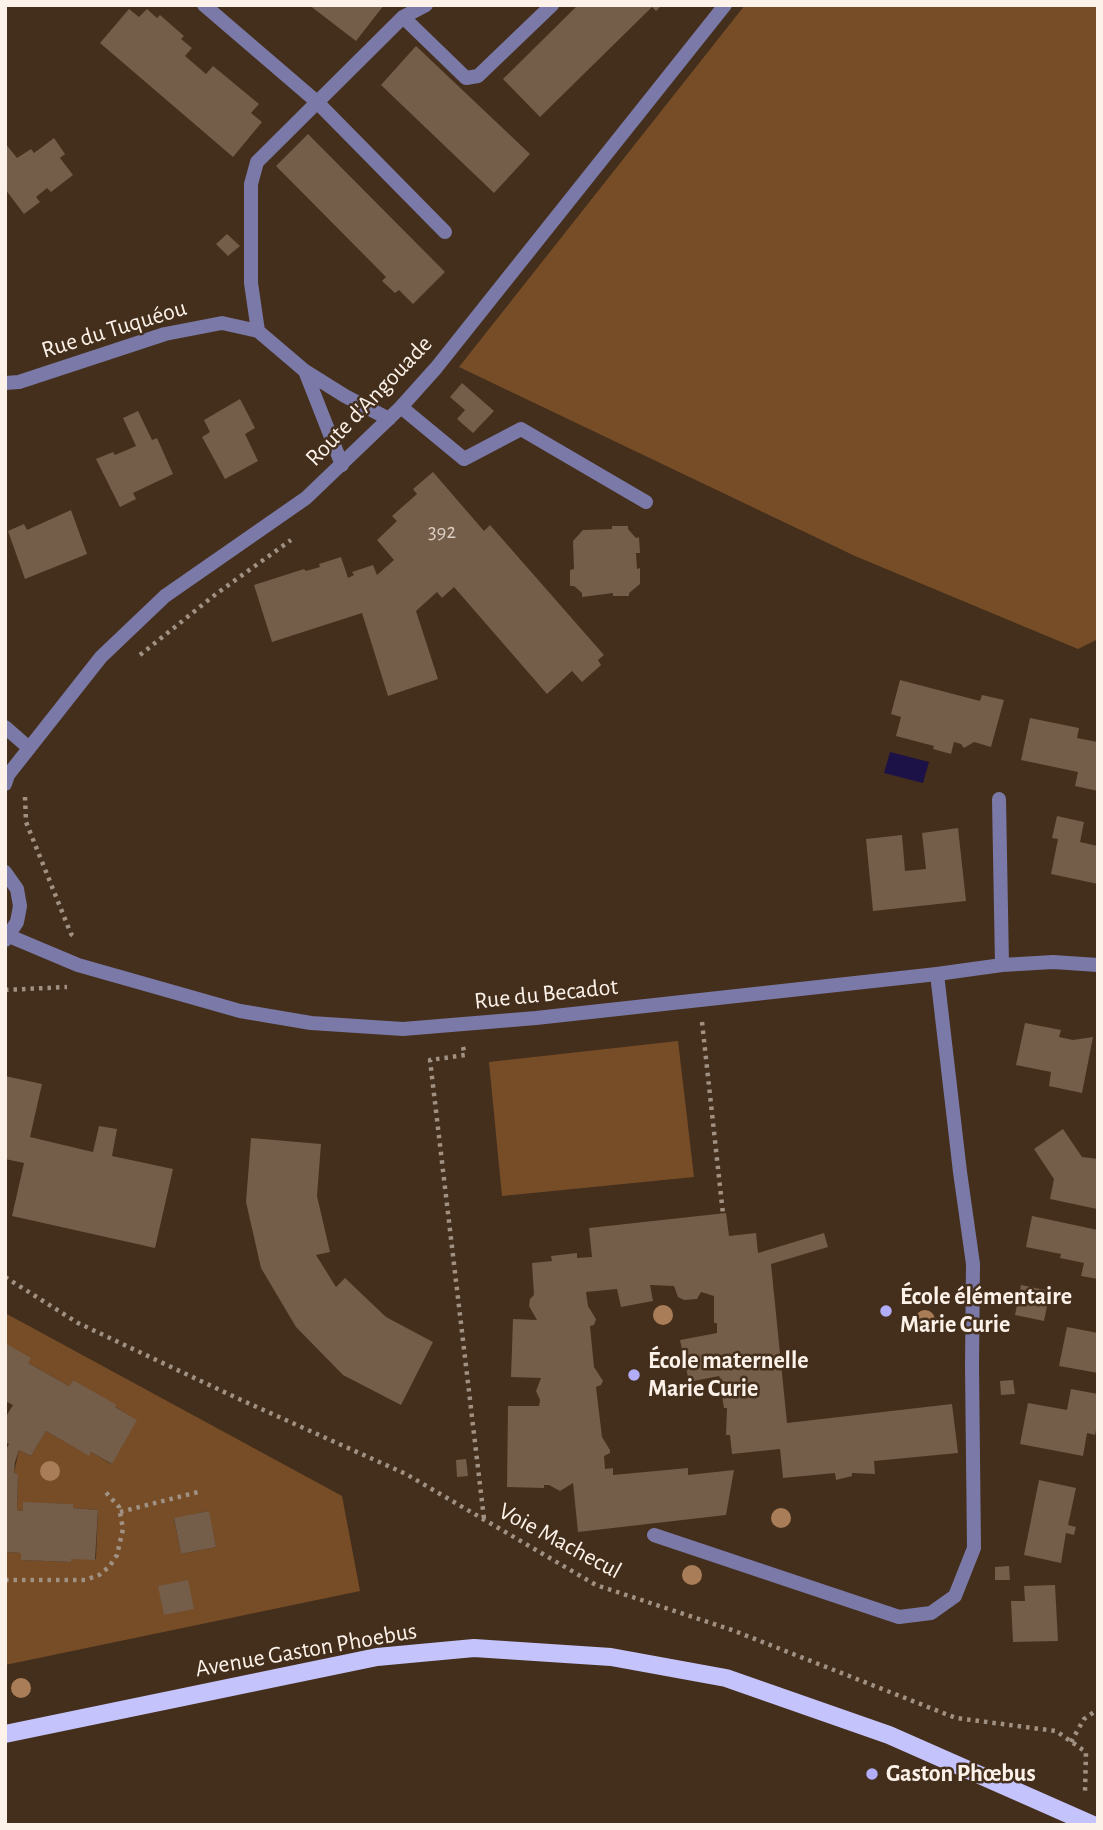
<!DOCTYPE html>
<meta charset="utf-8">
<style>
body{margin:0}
#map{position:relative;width:1103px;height:1830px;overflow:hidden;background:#442f1c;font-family:"Alegreya Sans",sans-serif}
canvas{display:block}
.frame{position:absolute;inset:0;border:7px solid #fdf2e9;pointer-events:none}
</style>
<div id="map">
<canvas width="1103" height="1830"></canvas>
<div class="frame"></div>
</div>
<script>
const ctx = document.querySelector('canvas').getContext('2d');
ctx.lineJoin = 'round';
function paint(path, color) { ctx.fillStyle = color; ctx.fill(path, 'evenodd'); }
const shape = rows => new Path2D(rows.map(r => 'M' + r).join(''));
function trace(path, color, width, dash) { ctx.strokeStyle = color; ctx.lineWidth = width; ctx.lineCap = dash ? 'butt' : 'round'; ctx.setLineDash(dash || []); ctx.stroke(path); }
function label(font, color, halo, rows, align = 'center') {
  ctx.font = font + ' "Alegreya Sans",sans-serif'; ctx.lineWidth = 5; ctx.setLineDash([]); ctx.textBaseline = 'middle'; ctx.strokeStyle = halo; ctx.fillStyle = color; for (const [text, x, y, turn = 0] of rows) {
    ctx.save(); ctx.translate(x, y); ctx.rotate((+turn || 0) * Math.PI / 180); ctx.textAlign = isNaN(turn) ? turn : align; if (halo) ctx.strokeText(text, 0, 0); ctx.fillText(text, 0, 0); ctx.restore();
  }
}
paint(shape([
 [745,5,1098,5,1098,639,1078,649,855,556,459,367],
 [678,1041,694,1177,502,1196,489,1062],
 [5,1313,342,1496,360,1591,5,1665,5,1552,21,1553,21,1560,71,1562,71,1559,96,1559,98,1510,73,1508,73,1504,23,1503,23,1511,17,1510,18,1474,14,1473,19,1450,31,1456,46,1431,88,1455,91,1452,111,1464,136,1420,73,1380,69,1386,28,1363,5,1343],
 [208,1511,216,1547,181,1554,174,1519]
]), '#774d27');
paint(shape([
 [890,752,929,762,923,783,884,773]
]), '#1d1247');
paint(shape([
 [309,5,384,5,356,41],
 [578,5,662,5,656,11,652,7,540,117,503,79],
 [129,9,139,17,147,9,157,18,160,15,184,36,181,39,192,48,185,56,206,74,213,66,259,104,251,113,262,122,233,157,100,43],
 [416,46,530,154,494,193,381,85],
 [308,134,445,272,413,304,399,290,395,293,382,281,386,277,276,166],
 [54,138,65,154,60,158,73,175,51,192,47,188,36,197,40,202,24,214,5,189,5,143,17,158,31,149,34,153],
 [227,234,240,246,228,256,216,244],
 [462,383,494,411,473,433,457,419,465,410,450,397],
 [240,399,255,428,245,434,258,461,225,479,202,437,210,432,204,420],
 [138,411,152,440,157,438,173,474,133,493,136,499,120,507,96,459,113,452,115,455,136,446,123,418],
 [433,472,484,531,490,525,604,655,598,660,601,665,582,682,572,671,547,694,454,587,442,598,437,592,416,611,438,679,388,696,362,613,272,642,254,585,304,569,306,571,320,567,319,564,341,557,348,578,354,575,352,572,373,565,377,575,394,560,377,540,397,521,392,516,417,494,413,489],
 [71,510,87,554,25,579,8,531,24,524,27,530],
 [612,526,628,526,628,529,636,538,639,537,640,553,636,553,637,569,640,568,640,584,629,593,629,596,613,596,613,593,582,597,582,593,574,586,570,586,570,570,574,569,573,541,583,530,612,529],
 [900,680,980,701,982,695,1004,700,991,747,974,742,964,748,961,744,954,742,951,754,933,749,934,746,896,736,901,717,891,714],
 [1030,718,1079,728,1077,738,1098,742,1098,791,1075,786,1078,772,1021,760],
 [1057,816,1084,822,1080,842,1098,846,1098,884,1051,874,1058,839,1052,838],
 [958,828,966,901,873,911,866,839,902,835,905,871,915,870,926,869,922,833],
 [1025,1023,1061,1030,1059,1037,1073,1040,1093,1037,1082,1093,1049,1086,1051,1072,1016,1065],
 [5,1076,42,1084,30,1137,93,1152,99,1126,117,1129,112,1156,173,1169,155,1248,12,1216,24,1163,5,1159],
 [1063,1129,1082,1157,1098,1159,1097,1209,1050,1199,1054,1179,1034,1149],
 [251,1138,321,1144,317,1196,330,1252,316,1255,336,1287,345,1278,386,1317,433,1342,401,1405,343,1375,296,1327,261,1268,246,1202],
 [726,1213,729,1236,756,1233,758,1253,824,1233,828,1247,771,1264,787,1423,952,1404,958,1453,874,1461,875,1474,852,1473,852,1476,836,1480,835,1473,783,1478,780,1449,732,1454,730,1435,726,1435,727,1408,724,1408,721,1390,725,1389,719,1376,689,1382,680,1340,717,1333,717,1323,714,1323,714,1296,701,1292,697,1299,684,1300,678,1297,674,1286,650,1285,653,1301,621,1307,617,1289,586,1292,588,1306,596,1319,594,1325,590,1326,594,1367,603,1381,601,1385,596,1387,602,1437,610,1450,610,1453,604,1456,605,1469,613,1468,613,1475,688,1468,688,1475,734,1470,726,1515,578,1532,573,1483,560,1491,549,1485,544,1485,544,1488,507,1487,508,1406,539,1406,540,1400,536,1391,541,1378,511,1377,513,1319,537,1320,529,1306,530,1299,534,1295,532,1263,552,1261,551,1256,577,1253,577,1258,592,1257,589,1228],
 [1032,1216,1098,1230,1098,1279,1081,1276,1084,1263,1060,1258,1061,1254,1026,1247],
 [1021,1285,1050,1291,1044,1321,1015,1315],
 [1067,1327,1098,1333,1098,1373,1059,1366],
 [5,1343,31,1358,28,1363,69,1386,73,1380,117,1405,115,1407,137,1420,112,1464,91,1452,89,1456,46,1431,31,1456,19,1450,15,1462,14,1473,18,1474,17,1510,23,1511,23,1502,73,1504,73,1508,98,1510,95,1560,71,1559,71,1562,21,1560,21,1553,5,1552,5,1451,9,1444,5,1442,5,1418,13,1405,5,1401],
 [1013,1380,1015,1394,1001,1395,1000,1381],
 [1071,1389,1098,1394,1098,1420,1095,1435,1087,1433,1083,1456,1020,1444,1028,1403,1067,1410],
 [466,1459,468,1476,457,1477,456,1460],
 [1039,1480,1076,1488,1068,1525,1076,1527,1074,1535,1066,1533,1061,1563,1024,1555],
 [209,1511,216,1547,181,1554,174,1518],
 [1009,1566,1010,1580,995,1580,995,1567],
 [188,1580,194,1609,164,1615,158,1586],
 [1055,1585,1058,1641,1013,1642,1011,1601,1025,1601,1024,1586]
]), '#745d49');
trace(shape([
 [140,655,216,594,291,540],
 [25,797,26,822,71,934,76,938],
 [5,990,67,987],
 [702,1022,723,1214],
 [463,1047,465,1055,430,1060,484,1519],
 [5,1277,78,1323,239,1399,406,1474,596,1585,732,1630,956,1718,1056,1731,1086,1752,1085,1792],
 [120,1512,198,1492],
 [5,1580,85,1580,99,1575,109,1567,117,1555,123,1529,119,1507,103,1489],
 [1071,1742,1084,1719,1097,1710]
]), '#a19183', 4.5, [3.5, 5]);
trace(shape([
 [401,407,464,459,521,429,646,502],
 [5,727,29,748],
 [654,1535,899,1617,931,1613,955,1596,974,1548,972,1366,973,1264,960,1172,937,974]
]), '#7b79a7', 14);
trace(shape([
 [204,5,317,102,445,232],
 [403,17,466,78,478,76,552,5],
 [258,331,251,283,251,184,257,162,403,17,426,5],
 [305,371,342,465],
 [5,383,19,382,165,334,222,323,258,331,305,371,345,396,389,419],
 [5,784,8,775,101,657,165,596,306,498,401,407,436,368,725,5],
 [999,799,1002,965],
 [5,872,17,889,20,906,17,922,5,940],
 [9,936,78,965,240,1011,311,1023,403,1029,536,1018,937,974,1002,965,1053,962,1098,965]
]), '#7b79a7', 14);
trace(shape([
 [5,1734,377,1657,474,1648,611,1657,726,1678,889,1735,1093,1825]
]), '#c5c3fb', 18);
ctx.fillStyle = '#a97d57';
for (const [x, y] of [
 [663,1315],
 [925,1320],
 [50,1471],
 [781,1518],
 [692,1575],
 [21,1688]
]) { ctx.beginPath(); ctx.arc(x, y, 10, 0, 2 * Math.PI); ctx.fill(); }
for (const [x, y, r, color] of [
 [886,1311,7,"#b2adf9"],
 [634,1375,7,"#b2adf9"],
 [872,1774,7,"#b2adf9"]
]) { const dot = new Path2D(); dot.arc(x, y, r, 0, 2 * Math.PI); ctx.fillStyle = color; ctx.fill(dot); trace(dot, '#442f1c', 2.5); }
label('21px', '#dbcdc1', null, [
 ["392",442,532]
]);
label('24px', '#fdf2e9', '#442f1c', [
 ["Rue du Tuquéou",114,329,-17],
 ["Route d'Angouade",369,401,-46],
 ["Rue du Becadot",546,994,-6],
 ["Voie Machecul",560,1541,28],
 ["Avenue Gaston Phoebus",306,1650,-10]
]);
label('bold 24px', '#fdf2e9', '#442f1c', [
 ["École élémentaire",900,1297],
 ["Marie Curie",900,1325],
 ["École maternelle",648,1361],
 ["Marie Curie",648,1389],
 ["Gaston Phœbus",886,1774]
], 'left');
</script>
